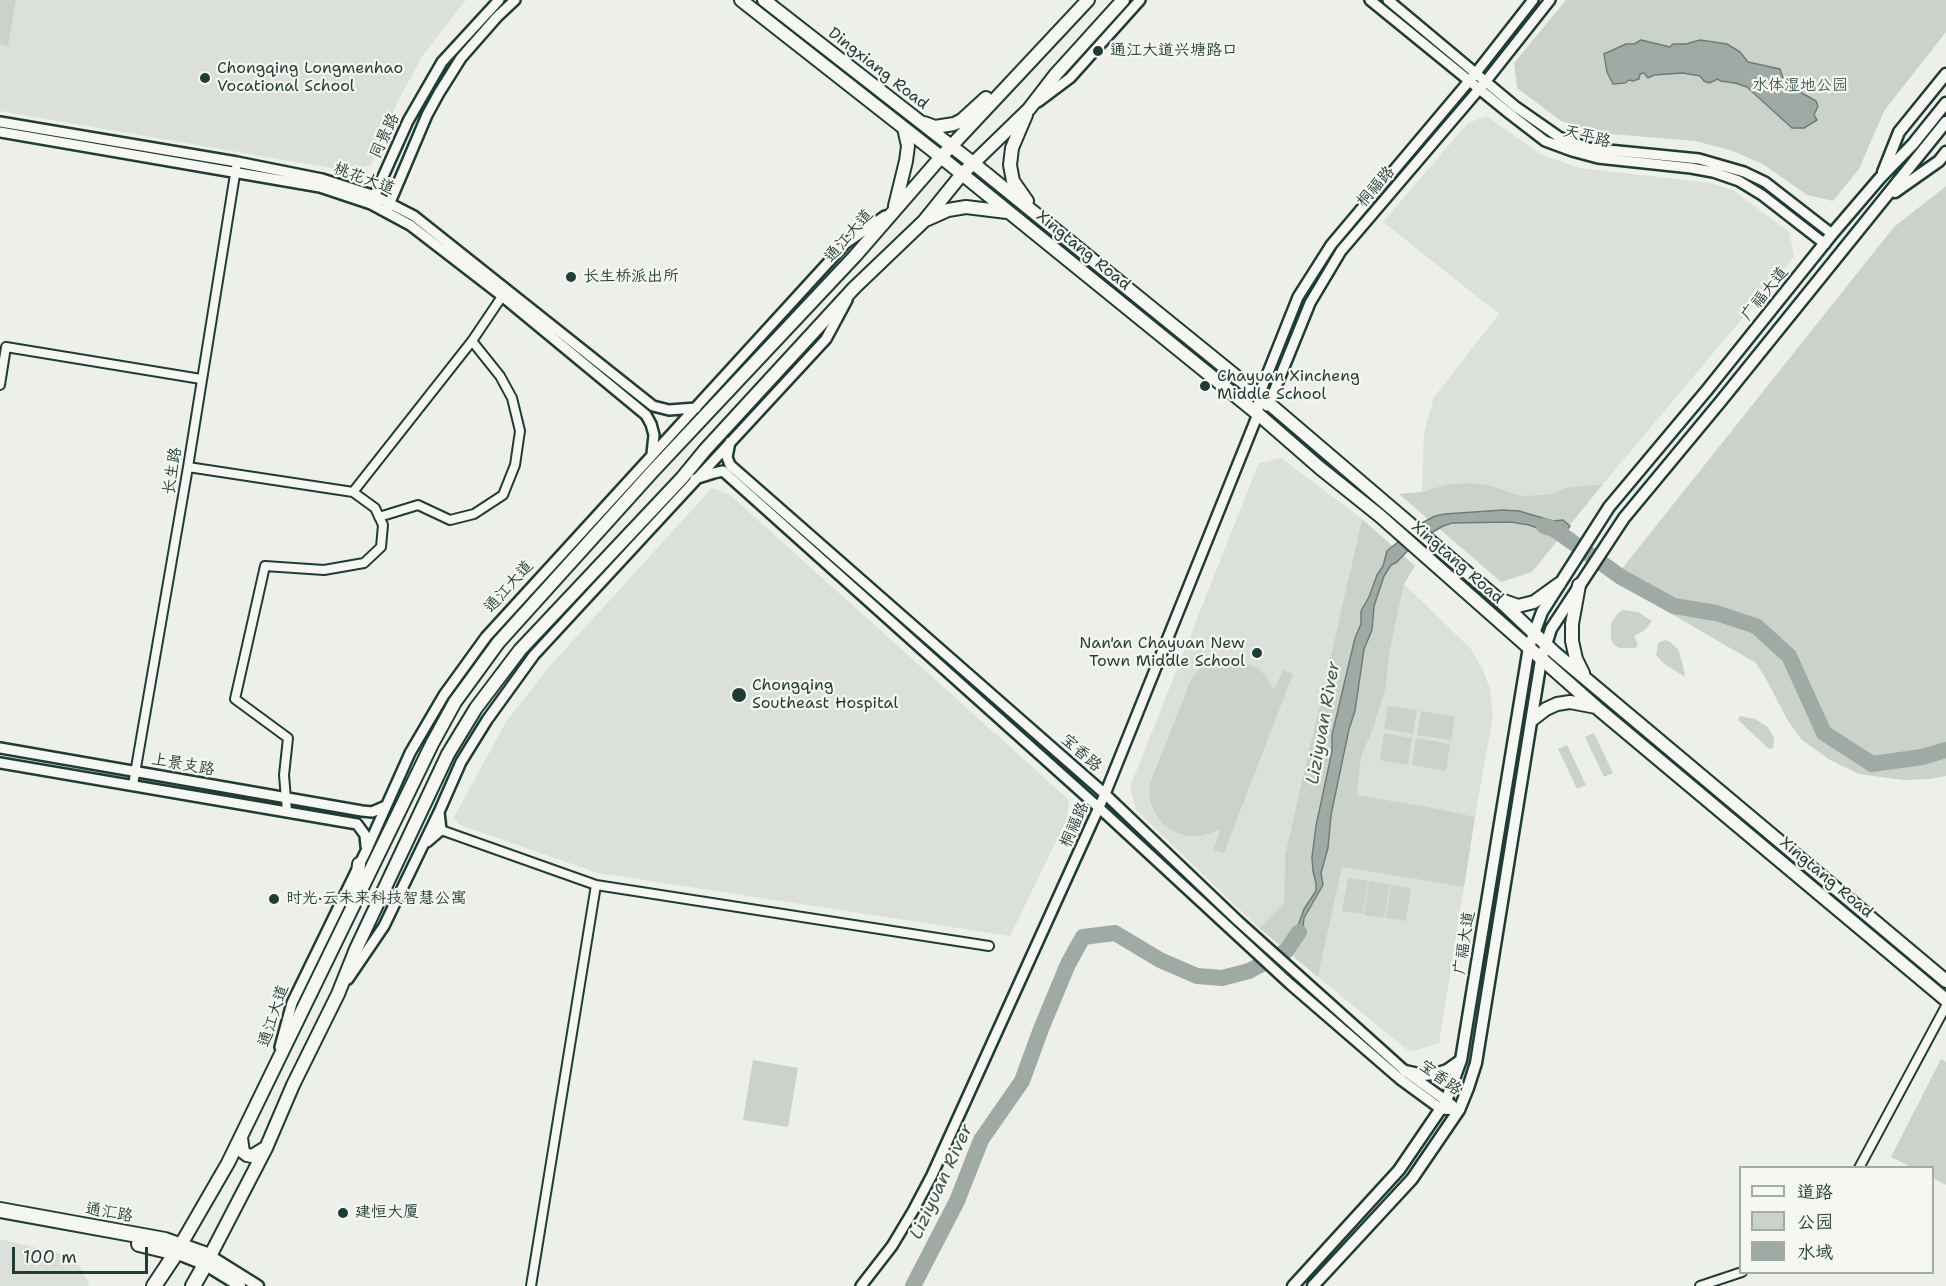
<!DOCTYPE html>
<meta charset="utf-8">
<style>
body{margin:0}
#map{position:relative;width:1946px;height:1286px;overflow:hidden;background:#edefea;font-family:"Shantell Sans","LXGW WenKai TC",sans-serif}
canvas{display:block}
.legend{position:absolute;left:1739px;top:1166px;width:195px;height:108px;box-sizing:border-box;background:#f6f6f2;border:2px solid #a0aca6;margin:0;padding:8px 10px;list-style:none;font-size:18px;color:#1f3d34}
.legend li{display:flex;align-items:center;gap:12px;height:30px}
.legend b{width:30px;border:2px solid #a0aca6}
.scale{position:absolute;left:12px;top:1247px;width:136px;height:27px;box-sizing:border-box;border:3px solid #1f3d34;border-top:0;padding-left:8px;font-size:18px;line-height:21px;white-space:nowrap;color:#1f3d34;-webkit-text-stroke:4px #f6f6f2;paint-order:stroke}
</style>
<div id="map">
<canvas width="1946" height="1286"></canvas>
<ul class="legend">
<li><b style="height:8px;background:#f6f6f2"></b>道路</li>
<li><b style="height:16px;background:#cbd2cc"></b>公园</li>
<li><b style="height:16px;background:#9faaa4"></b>水域</li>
</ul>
<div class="scale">100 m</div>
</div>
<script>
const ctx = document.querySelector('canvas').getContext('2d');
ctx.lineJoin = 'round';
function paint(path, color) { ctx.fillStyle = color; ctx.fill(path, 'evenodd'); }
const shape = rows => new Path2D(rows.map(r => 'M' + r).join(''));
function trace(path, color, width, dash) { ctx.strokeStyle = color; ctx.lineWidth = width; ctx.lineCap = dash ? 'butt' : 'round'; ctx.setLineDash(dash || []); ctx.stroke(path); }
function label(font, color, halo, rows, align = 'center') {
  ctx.font = font + ' "Shantell Sans","LXGW WenKai TC",sans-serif'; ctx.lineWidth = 4.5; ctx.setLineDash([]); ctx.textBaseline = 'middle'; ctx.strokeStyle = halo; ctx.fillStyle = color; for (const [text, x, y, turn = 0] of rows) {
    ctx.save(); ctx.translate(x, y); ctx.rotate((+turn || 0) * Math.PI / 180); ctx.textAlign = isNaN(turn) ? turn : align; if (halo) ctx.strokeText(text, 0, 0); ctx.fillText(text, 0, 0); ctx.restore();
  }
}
paint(shape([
 [0,0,466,0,423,55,398,101,371,165,348,171,0,111],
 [1486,116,1542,155,1580,168,1710,183,1733,190,1789,232,1794,257,1603,484,1566,488,1552,494,1523,496,1488,485,1444,485,1422,492,1424,432,1434,397,1499,314,1383,222,1468,123],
 [1281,458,1362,519,1285,855,1284,903,1259,928,1136,810,1130,787,1259,463],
 [712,488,730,495,1069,800,1067,819,1010,936,598,873,460,825,454,817,506,722,548,668],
 [1404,584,1471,649,1483,670,1490,689,1493,716,1475,817,1440,809,1357,795,1361,757,1373,729,1386,687,1389,655],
 [1342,867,1464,887,1439,1043,1410,1052,1318,977],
 [0,1239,74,1257,89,1283,88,1286,0,1286]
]), '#dce0db');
paint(shape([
 [0,0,16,0,8,46,0,44],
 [1566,0,1946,0,1946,32,1884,111,1859,169,1833,201,1807,195,1763,164,1730,150,1695,141,1598,133,1561,121,1517,88,1514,63],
 [1946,186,1946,776,1930,779,1903,780,1859,774,1830,760,1802,740,1788,721,1765,677,1756,663,1613,580,1894,227],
 [1471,483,1488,485,1523,496,1552,494,1565,488,1603,484,1532,572,1501,582,1399,494,1422,492,1444,485],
 [1362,519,1415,566,1404,584,1389,655,1386,687,1373,729,1361,757,1357,795,1440,809,1475,817,1464,887,1342,867,1318,977,1259,928,1284,903,1285,855],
 [1623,610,1638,612,1652,621,1645,630,1634,636,1638,645,1636,648,1619,648,1613,644,1611,639,1611,623,1618,613],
 [1665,640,1670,642,1678,649,1683,665,1685,677,1663,663,1656,655,1658,643],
 [1227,660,1243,662,1256,667,1264,674,1274,690,1283,670,1293,674,1224,853,1213,850,1220,830,1200,836,1187,836,1174,832,1163,824,1156,815,1151,804,1149,793,1150,783,1192,677,1200,669,1212,663],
 [1388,706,1417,710,1413,734,1384,729],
 [1421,711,1455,717,1451,740,1417,735],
 [1740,716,1755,719,1768,727,1774,738,1773,748,1769,749,1738,720],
 [1384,733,1412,738,1408,765,1380,760],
 [1594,733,1613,773,1604,777,1585,737],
 [1416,738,1450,744,1446,771,1412,765],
 [1567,745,1586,785,1577,789,1558,749],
 [1348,878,1368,881,1363,914,1342,911],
 [1369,881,1390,885,1384,918,1364,915],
 [1391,885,1411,888,1406,921,1386,918],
 [1941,1059,1946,1062,1946,1185,1933,1178,1932,1168,1911,1167,1891,1157],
 [753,1060,798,1068,788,1127,743,1120]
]), '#cbd2cc');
const water = shape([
 [1641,40,1670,47,1673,44,1686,44,1700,40,1727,44,1740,52,1748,62,1780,69,1783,78,1791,87,1816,101,1818,106,1814,115,1817,120,1804,128,1792,128,1747,87,1735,83,1720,81,1718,79,1709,83,1704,81,1700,76,1683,73,1654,75,1648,78,1644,73,1640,74,1639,79,1633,81,1629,80,1625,83,1613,84,1607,72,1604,54,1626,44,1634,44,1641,40],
 [1503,510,1519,511,1553,521,1563,520,1570,526,1560,540,1552,533,1529,525,1511,522,1452,523,1443,526,1416,542,1397,562,1391,565,1384,576,1374,606,1372,630,1364,649,1355,711,1349,729,1331,815,1328,848,1321,873,1323,885,1304,918,1302,935,1290,954,1281,947,1286,945,1294,937,1304,909,1316,891,1316,883,1313,871,1312,857,1316,826,1332,751,1332,735,1355,638,1361,624,1361,611,1369,597,1377,575,1383,566,1387,551,1420,524,1435,516,1445,514,1503,510]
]);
paint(water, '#9faaa4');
trace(water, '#6c7e77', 1.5);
trace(shape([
 [1544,526,1554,529,1621,577,1674,606,1716,613,1756,626,1789,656,1824,733,1872,764,1922,757,1946,750],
 [913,1286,957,1201,981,1140,1022,1081,1041,1029,1068,964,1083,937,1115,933,1160,960,1197,976,1222,978,1249,971,1286,951,1299,932]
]), '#9faaa4', 16);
const minor = shape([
 [0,385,6,347,201,379],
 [188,467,353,492,472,341,505,292],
 [379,517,418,505,450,520,474,514,503,495,515,465,520,431,512,398,500,376,472,341],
 [133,785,188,467,237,162],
 [287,811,284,775,288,738,235,699,265,566,324,570,364,563,381,547,383,525,375,508,353,492],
 [441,830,596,885,989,946],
 [1859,1168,1946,1006],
 [531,1286,596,885],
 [1700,1286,1742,1272]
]);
const tertiary = shape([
 [1370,0,1510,114,1545,141,1572,151,1598,158,1691,168,1713,172,1739,181,1762,195,1825,244],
 [1388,0,1516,107,1559,137,1588,148,1699,159,1744,172,1765,182,1832,234],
 [1038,102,1070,78,1140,0],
 [0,122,237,162,322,179,375,196,414,216,653,406,669,410,696,408],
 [0,132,320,187,371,204,410,225,502,296,646,415,651,424,654,435,652,454],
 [373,199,408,121,442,62,499,0],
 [388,207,427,115,439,93,461,58,497,17,515,0],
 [1267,406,1269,404,1310,303,1341,251,1486,81,1550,0],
 [730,442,727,457,730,465,1105,794,1238,921,1405,1071,1452,1105],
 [695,479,714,473,723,471,1107,815,1290,984,1400,1079,1441,1109,1459,1110],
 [0,748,362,811,372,812,386,806],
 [0,763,357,824,365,835,366,846],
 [427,842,441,830,439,812],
 [348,979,384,926,439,812,461,762,487,720,534,655,826,339,847,300],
 [280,1047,292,1003,367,849,410,753,444,695,486,637,846,243,885,216],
 [861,1286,892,1246,913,1211,932,1175,1105,794,1258,414,1259,395,1298,297,1331,245,1475,74,1533,0]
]);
const secondary = shape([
 [1883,172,1899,132,1946,74],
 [1895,192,1939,161,1946,152],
 [1405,1071,1423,1075,1435,1074,1447,1070,1461,1060],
 [176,1253,206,1265,240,1286],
 [210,1256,258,1286],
 [1293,1286,1399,1170,1446,1101,1461,1060,1529,647,1542,612,1609,507,1707,390,1832,234,1880,178,1913,144,1946,103],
 [1313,1286,1412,1179,1459,1110,1468,1088,1476,1063,1541,660,1551,629,1624,518,1721,401,1946,122]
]);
const primary = shape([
 [741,0,941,157,1258,414,1320,468,1380,516,1596,707,1946,1000],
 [764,0,973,163,1259,395,1498,599,1555,653,1946,981],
 [1026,115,1012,148,1010,165,1013,181,1027,201],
 [924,123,935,127,954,124,962,120,986,98],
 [895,206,906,161,908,146,904,128],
 [928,219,948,210,966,207,1007,212],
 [1579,585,1572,624,1572,641,1576,659,1583,673],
 [1504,601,1518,606,1534,602,1559,584],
 [1533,719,1546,709,1557,704,1570,702,1596,707],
 [356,893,359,864],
 [241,1138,243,1152,247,1155,252,1156,265,1148],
 [176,1253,228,1163,432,744,455,702,498,643,653,471,855,256,941,157,1088,0],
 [210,1256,266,1148,293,1085,338,994,356,949,448,754,476,708,520,650,682,478,705,450,854,288,924,221,962,174,1029,109,1056,74,1123,0]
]);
const trunk = shape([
 [0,1210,165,1240,210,1256,193,1286],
 [139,1244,176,1253,154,1286]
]);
trace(minor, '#1f3d34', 12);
trace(tertiary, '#1f3d34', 14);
trace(secondary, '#1f3d34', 15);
trace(primary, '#1f3d34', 16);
trace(trunk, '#1f3d34', 18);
trace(minor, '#f6f6f2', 8);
trace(tertiary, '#f6f6f2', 9);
trace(secondary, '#f6f6f2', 10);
trace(primary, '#f6f6f2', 12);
trace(trunk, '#f6f6f2', 14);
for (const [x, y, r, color] of [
 [1098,51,6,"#1f3d34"],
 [205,78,6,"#1f3d34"],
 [571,277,6,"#1f3d34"],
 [1205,386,6,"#1f3d34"],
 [1257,653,6,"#1f3d34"],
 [739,695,8,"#1f3d34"],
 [274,899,6,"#1f3d34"],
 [343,1213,6,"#1f3d34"]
]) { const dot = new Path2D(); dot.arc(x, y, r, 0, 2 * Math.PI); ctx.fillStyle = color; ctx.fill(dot); trace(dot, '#f6f6f2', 2); }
label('16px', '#1f3d34', '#f6f6f2', [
 ["通江大道兴塘路口",1110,51],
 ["Chongqing Longmenhao",217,69],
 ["Vocational School",217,87],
 ["长生桥派出所",583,277],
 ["Chayuan Xincheng",1217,377],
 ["Middle School",1217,395],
 ["Nan'an Chayuan New",1245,644,"right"],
 ["Town Middle School",1245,662,"right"],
 ["Chongqing",752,686],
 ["Southeast Hospital",752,704],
 ["时光·云未来科技智慧公寓",286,899],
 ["建恒大厦",355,1213]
], 'left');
label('16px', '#1f3d34', '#f6f6f2', [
 ["Dingxiang Road",878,69,38],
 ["同景路",385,136,-65],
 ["天平路",1587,137,14],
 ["桃花大道",364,179,20],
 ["桐福路",1376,187,-49],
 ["通江大道",849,236,-49],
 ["Xingtang Road",1083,251,39],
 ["广福大道",1765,294,-51],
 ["长生路",173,471,-81],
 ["Xingtang Road",1457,563,41],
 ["通江大道",509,587,-48],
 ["宝香路",1081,753,41],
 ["上景支路",183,765,10],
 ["桐福路",1075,825,-66],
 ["Xingtang Road",1826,878,40],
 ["广福大道",1465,943,-81],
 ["通江大道",274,1016,-72],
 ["宝香路",1440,1078,36],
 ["通汇路",109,1213,10]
]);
label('16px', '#415b52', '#f6f6f2', [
 ["水体湿地公园",1800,86]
]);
label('italic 18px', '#3f5850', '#f6f6f2', [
 ["Liziyuan River",1324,723,-80],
 ["Liziyuan River",942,1182,-65]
]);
</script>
